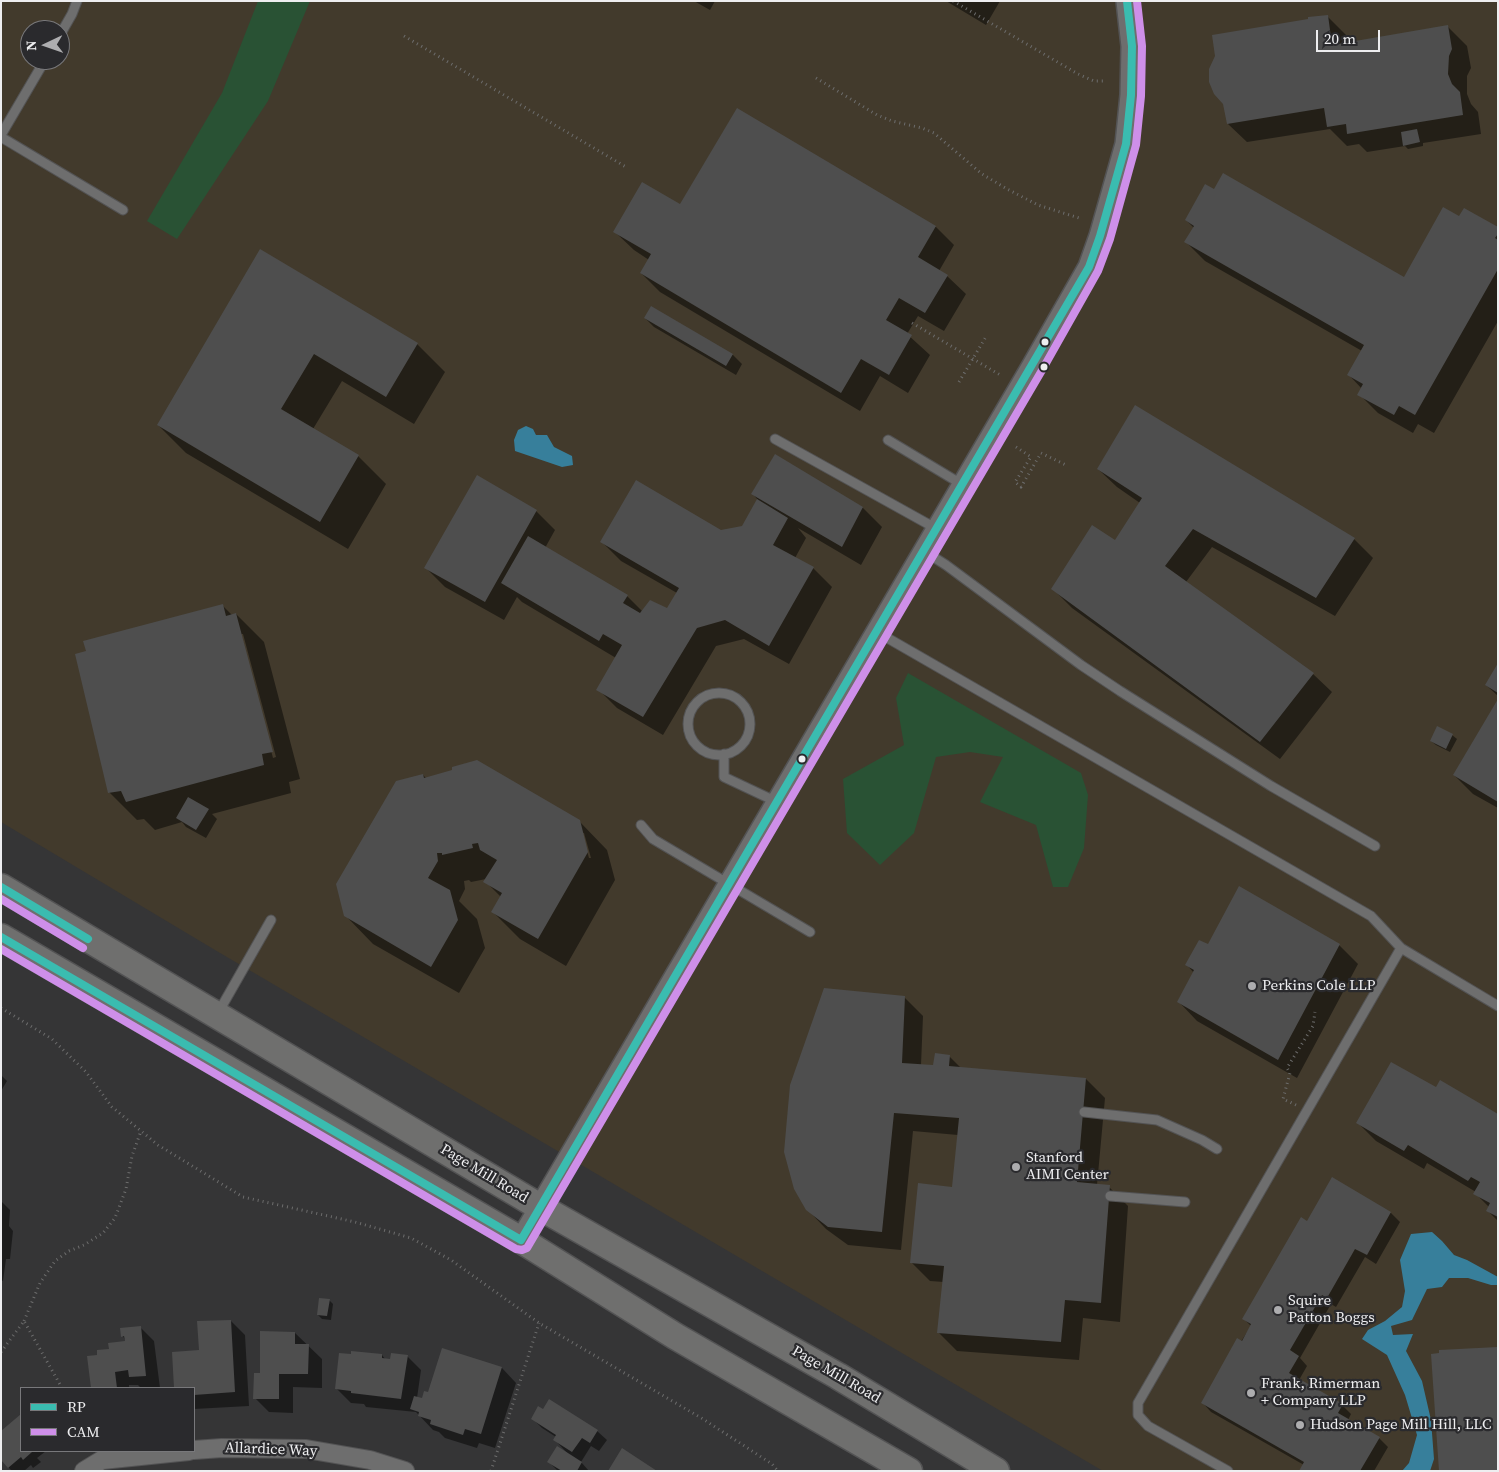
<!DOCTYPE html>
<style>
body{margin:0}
#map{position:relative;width:1499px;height:1472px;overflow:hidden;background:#353536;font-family:"Source Serif 4",serif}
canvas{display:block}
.frame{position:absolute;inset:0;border:2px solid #eeeef0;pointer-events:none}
.legend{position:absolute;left:20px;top:1387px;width:175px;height:65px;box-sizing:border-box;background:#2a2a2d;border:1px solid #78787b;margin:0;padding:6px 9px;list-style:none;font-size:15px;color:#eeeef0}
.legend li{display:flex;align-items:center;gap:10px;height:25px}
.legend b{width:25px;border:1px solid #78787b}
.north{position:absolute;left:20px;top:20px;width:50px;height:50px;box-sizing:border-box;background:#2a2a2d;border:1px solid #78787b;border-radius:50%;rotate:267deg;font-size:14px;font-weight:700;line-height:20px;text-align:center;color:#eeeef0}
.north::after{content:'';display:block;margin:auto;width:18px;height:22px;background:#adadaf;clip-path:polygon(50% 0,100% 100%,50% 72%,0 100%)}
.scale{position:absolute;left:1316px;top:30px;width:64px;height:22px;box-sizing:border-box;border:2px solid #eeeef0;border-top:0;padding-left:6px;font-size:15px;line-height:18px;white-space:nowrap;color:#eeeef0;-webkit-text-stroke:4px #2a2a2d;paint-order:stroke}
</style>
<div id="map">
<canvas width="1499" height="1472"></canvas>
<div class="frame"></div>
<ul class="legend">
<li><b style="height:6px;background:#3abcb0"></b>RP</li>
<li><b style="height:6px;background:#ce8fe9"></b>CAM</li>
</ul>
<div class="north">N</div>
<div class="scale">20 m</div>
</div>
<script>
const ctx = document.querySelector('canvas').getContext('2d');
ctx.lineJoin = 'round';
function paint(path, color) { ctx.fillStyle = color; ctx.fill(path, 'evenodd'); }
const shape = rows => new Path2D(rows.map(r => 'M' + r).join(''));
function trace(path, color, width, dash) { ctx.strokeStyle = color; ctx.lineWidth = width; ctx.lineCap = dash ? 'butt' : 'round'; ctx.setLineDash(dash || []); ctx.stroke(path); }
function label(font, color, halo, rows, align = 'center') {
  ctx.font = font + ' "Source Serif 4",serif'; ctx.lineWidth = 4.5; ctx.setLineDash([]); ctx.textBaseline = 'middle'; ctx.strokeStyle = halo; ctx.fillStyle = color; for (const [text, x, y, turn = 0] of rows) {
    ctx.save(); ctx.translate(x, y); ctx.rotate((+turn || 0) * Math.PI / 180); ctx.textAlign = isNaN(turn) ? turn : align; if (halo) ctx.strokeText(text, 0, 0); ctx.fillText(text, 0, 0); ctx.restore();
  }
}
paint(shape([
 [1,1,1498,1,1498,1471,1103,1471,215,950,1,822],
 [30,30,60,30,60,60,30,60]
]), '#423a2c');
paint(shape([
 [258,1,310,1,268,101,177,239,147,221,222,93],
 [908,673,1081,773,1088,795,1084,848,1068,887,1053,887,1036,825,980,802,1003,757,970,752,936,757,914,833,880,865,847,833,843,779,904,745,896,698]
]), '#295234');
paint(shape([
 [526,426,533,429,536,435,547,435,554,447,572,456,573,465,562,467,515,451,514,440,518,430],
 [1432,1232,1442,1241,1454,1255,1467,1260,1498,1277,1498,1285,1491,1285,1468,1278,1449,1278,1442,1287,1427,1289,1412,1320,1391,1326,1393,1335,1413,1334,1406,1351,1422,1381,1431,1420,1434,1459,1430,1471,1402,1471,1409,1463,1417,1435,1405,1395,1387,1355,1362,1339,1368,1330,1385,1321,1402,1307,1405,1291,1400,1260,1411,1234]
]), '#377f9b');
paint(shape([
 [694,1,715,1,710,10],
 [946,1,1000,1,986,25],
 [1327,16,1346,35,1347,44,1448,27,1467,46,1471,68,1467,76,1467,94,1471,104,1478,112,1481,134,1423,143,1423,146,1408,149,1405,146,1367,152,1359,144,1347,146,1330,129,1247,142,1228,124],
 [681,206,936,227,954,245,939,271,947,276,966,294,944,331,918,316,907,334,930,355,908,393,880,376,860,411,660,292,641,273,649,260,634,250,615,232],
 [1460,218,1498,229,1498,321,1434,433,1418,424,1413,433,1378,413,1359,394,1362,389,1349,375,1362,351,1205,261,1186,242,1194,228,1186,220,1404,279],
 [261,251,417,344,445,372,414,424,342,381,313,429,358,456,386,484,348,549,186,453,158,425],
 [651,307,733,355,742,364,736,375,654,327,645,318],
 [775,455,863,508,882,527,861,565,798,528,806,538,795,558,813,568,832,587,789,664,744,639,716,646,663,735,617,708,598,689,616,658,522,602,517,597,504,620,445,587,426,568,536,511,555,530,545,548,627,596,643,612,667,610,677,593,621,561,602,542,721,532,743,527,758,500,752,493],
 [1098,469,1354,539,1373,558,1335,616,1212,547,1186,582,1313,674,1332,692,1280,759,1072,608,1053,589,1115,542,1140,503,1117,487],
 [222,605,232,615,236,614,264,642,300,779,289,782,291,793,212,814,217,819,206,838,186,827,182,822,155,830,144,819,137,820,109,792],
 [241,634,243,634,276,757,273,758],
 [1498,665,1498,696,1486,685],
 [1498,703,1498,808,1473,794,1454,775],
 [1452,735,1457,739,1450,752,1436,745,1431,741],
 [423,775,426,778,579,821,607,850,615,880,566,966,520,939,492,911,501,897,485,881,486,879,471,882,469,880,464,881,465,889,459,901,477,919,485,948,459,993,373,944,345,915],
 [582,833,584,833,591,858,589,858],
 [1339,945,1358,964,1297,1078,1197,1021,1179,1002,1194,973,1187,965,1209,946],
 [904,997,923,1016,921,1065,935,1066,949,1056,961,1068,1086,1079,1105,1098,1097,1185,1109,1187,1128,1206,1120,1322,1083,1318,1079,1360,957,1351,938,1332,944,1282,930,1281,911,1262,953,1188,958,1135,913,1131,901,1250,848,1245,826,1229,807,1209],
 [1,1075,7,1081,1,1091],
 [1436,1089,1498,1114,1498,1221,1487,1210,1489,1207,1475,1193,1476,1192,1427,1163,1424,1169,1376,1141,1358,1123],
 [1332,1179,1391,1213,1400,1222,1376,1264,1365,1257,1336,1307,1331,1304,1300,1358,1307,1366,1299,1380,1342,1405,1351,1414,1348,1420,1379,1438,1388,1447,1374,1471,1301,1471,1304,1465,1211,1412,1202,1402,1251,1326,1244,1319,1307,1223],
 [1,1201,10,1210,9,1226,13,1231,10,1259,6,1259,3,1281,1,1280],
 [329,1300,333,1304,331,1320,322,1319,318,1315],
 [231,1321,245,1335,249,1406,194,1409,194,1388,175,1388,173,1353,200,1351],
 [140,1327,154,1341,160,1388,141,1388,138,1385,129,1385,129,1388,92,1388,89,1357,99,1356,126,1342,123,1336],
 [295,1333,322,1359,322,1388,293,1387,293,1413,269,1412,255,1398,261,1374],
 [443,1349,502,1368,516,1383,495,1448,479,1443,477,1448,445,1438,439,1432,433,1430,416,1412,366,1407,364,1404,351,1403,337,1389,382,1355,385,1359,391,1360,407,1356,421,1370,417,1398,423,1400,429,1394],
 [21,1416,21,1451,46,1451,37,1458,41,1462,33,1468,31,1465,24,1471,12,1471,8,1467,1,1432],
 [532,1418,597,1431,607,1440,599,1451,591,1446,581,1462,589,1471,558,1471,549,1462,568,1454,555,1440,556,1437,542,1428]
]), '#0007');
paint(shape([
 [1328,15,1332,45,1448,25,1452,49,1449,56,1448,74,1452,84,1460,92,1463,115,1347,134,1346,124,1327,127,1324,108,1227,124,1223,104,1214,94,1209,82,1209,69,1215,56,1212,35,1308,19,1308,17],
 [737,108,936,226,918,257,948,275,925,313,899,298,886,320,912,335,889,375,861,359,841,393,640,273,651,254,613,232,642,182,680,204],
 [1417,129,1420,142,1403,146,1401,132],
 [1223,173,1404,277,1443,207,1459,216,1464,208,1498,227,1498,234,1495,238,1498,240,1498,269,1415,415,1399,406,1394,415,1357,395,1363,384,1347,375,1364,345,1184,242,1194,226,1185,220,1205,184,1214,189],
 [260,249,418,343,386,397,314,354,281,409,359,455,320,522,157,425],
 [651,306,733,354,726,366,644,318],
 [1135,405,1355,538,1316,598,1193,529,1165,566,1314,673,1260,742,1051,589,1092,525,1115,540,1142,498,1097,469],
 [775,454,863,507,842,547,751,494],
 [477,475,537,510,485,602,424,568],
 [636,480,721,530,742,526,757,499,788,518,773,545,814,567,769,646,725,620,697,628,643,717,596,690,622,645,603,634,599,641,501,583,528,536,628,595,623,603,640,613,650,600,667,608,679,588,600,542],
 [223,604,226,616,236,613,273,752,262,754,264,765,126,802,121,791,108,793,75,654,86,651,83,641],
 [1498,663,1498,693,1485,685],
 [1498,699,1498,802,1453,775],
 [1437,726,1453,734,1446,749,1430,741],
 [477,760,580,820,588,852,538,939,491,912,502,893,483,882,497,860,480,850,478,843,472,844,473,848,442,855,442,853,437,853,438,861,428,878,450,890,458,920,431,967,344,916,336,884,396,781,423,774,424,778,452,770,452,767],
 [188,797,209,809,196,830,176,818],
 [1239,886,1340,944,1278,1060,1177,1002,1194,970,1185,965,1199,940,1208,944],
 [824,988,905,996,902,1063,933,1065,935,1053,950,1055,949,1066,1086,1078,1077,1182,1110,1185,1101,1303,1065,1300,1061,1342,937,1333,944,1266,910,1263,918,1183,952,1187,959,1118,894,1113,882,1232,828,1227,806,1210,794,1189,784,1152,790,1085],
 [1391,1062,1436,1087,1440,1080,1498,1114,1498,1217,1486,1211,1490,1203,1473,1194,1480,1182,1471,1177,1468,1181,1408,1145,1404,1151,1356,1123],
 [1332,1177,1391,1212,1367,1255,1355,1249,1327,1298,1322,1295,1290,1350,1299,1356,1289,1373,1343,1404,1338,1413,1380,1437,1360,1471,1299,1471,1304,1462,1201,1403,1237,1338,1242,1341,1251,1324,1242,1319,1301,1217,1307,1221],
 [319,1298,330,1299,327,1316,317,1315],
 [231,1320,235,1392,194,1395,194,1388,174,1388,172,1352,199,1350,197,1321],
 [141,1326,146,1376,129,1377,128,1370,115,1372,117,1388,91,1388,87,1356,97,1355,97,1350,109,1349,108,1343,125,1341,124,1336,121,1337,120,1328],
 [260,1331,295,1332,295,1344,309,1344,308,1374,279,1374,279,1399,253,1399,254,1373,260,1373],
 [1498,1347,1498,1471,1439,1471,1431,1354,1439,1353,1439,1350],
 [442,1348,502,1367,481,1434,465,1429,463,1435,430,1424,431,1420,418,1416,419,1412,410,1409,414,1396,422,1398,424,1391,428,1392],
 [351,1351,382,1354,382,1358,390,1359,391,1353,408,1355,401,1399,351,1393,351,1391,335,1389,339,1353,351,1354],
 [549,1399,598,1430,590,1443,582,1438,572,1452,553,1440,556,1435,531,1419,538,1406,543,1409],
 [21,1414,21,1451,31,1451,32,1452,23,1460,21,1457,8,1468,1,1460,1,1431],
 [557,1446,582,1462,577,1471,562,1471,547,1462],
 [622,1448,657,1471,608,1471]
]), '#4e4e4e');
const service = shape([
 [60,35,72,14,77,1],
 [1,135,45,60],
 [1,137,123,210],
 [775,439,937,529],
 [888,440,963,485],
 [924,551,946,565,1081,665,1120,691,1271,786,1375,846],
 [877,632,1371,916,1401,948,1498,1006],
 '688 724a31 31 0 1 1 62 0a31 31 0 1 1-62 0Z',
 [724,754,724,777,777,802],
 [641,825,653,839,810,932],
 [218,1013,271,920],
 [1084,1112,1157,1120,1202,1140,1217,1149],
 [1110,1196,1185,1202],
 [1228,1471,1148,1426,1138,1415,1138,1403,1401,948]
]);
const minor = shape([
 [194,1450,222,1448,306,1449,370,1460,405,1471],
 [84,1471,102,1460,189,1451]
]);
const tertiary = shape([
 [521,1240,1032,367,1089,267,1100,236,1126,144,1131,95,1132,46,1127,1]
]);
const primary = shape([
 [1,887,540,1207,838,1376,996,1471],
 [1,937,521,1240,675,1336,909,1471]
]);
trace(service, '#535354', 11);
trace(minor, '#535354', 20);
trace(tertiary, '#535354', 24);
trace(primary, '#535354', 29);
trace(shape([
 [953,1,1078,74,1094,81,1104,81],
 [404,36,626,167],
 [816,78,877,115,892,121,922,128,934,133,982,174,1007,189,1038,205,1079,218],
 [912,323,1002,376],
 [959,382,987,335],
 [1016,447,1031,457,1015,482,1021,487,1041,453,1068,466],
 [1,1008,52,1039,86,1072,112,1107,158,1145,243,1197,355,1222,411,1238,451,1260,539,1323,703,1419,772,1464,778,1471],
 [1296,1105,1283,1099,1290,1073,1287,1068,1313,1026,1315,1012],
 [24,1321,40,1283,55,1261,69,1251,84,1245,103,1233,115,1218,126,1189,132,1156,141,1131],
 [1,1352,24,1321,62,1388],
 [491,1471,539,1323]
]), '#6d6d6d', 3, [1, 4]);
trace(service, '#6e6e6e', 9);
trace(minor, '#6e6e6e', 18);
trace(tertiary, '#6e6e6e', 21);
trace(primary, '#6f6f6e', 26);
trace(shape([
 [1,887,88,939],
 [1,937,521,1240,1089,267,1100,236,1126,144,1131,95,1132,46,1127,1]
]), '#3abcb0', 8);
trace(shape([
 [1,899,83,948],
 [1,949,516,1249,522,1250,527,1248,1041,372,1098,271,1110,239,1136,145,1141,96,1142,46,1137,1]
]), '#ce8fe9', 8);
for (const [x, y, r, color] of [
 [1045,342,4.5,"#eeeef0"],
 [1044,367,4.5,"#eeeef0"],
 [802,759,4.5,"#eeeef0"],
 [1252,986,5,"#adadaf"],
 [1016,1167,5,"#adadaf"],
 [1278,1310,5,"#adadaf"],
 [1251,1393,5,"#adadaf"],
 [1300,1425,5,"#adadaf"]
]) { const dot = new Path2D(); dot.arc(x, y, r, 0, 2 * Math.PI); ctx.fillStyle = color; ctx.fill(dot); trace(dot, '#2a2a2d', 2); }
label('15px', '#eeeef0', '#2a2a2d', [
 ["Perkins Cole LLP",1262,986],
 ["Stanford",1026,1158],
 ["AIMI Center",1026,1175],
 ["Squire",1288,1301],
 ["Patton Boggs",1288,1318],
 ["Frank, Rimerman",1261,1384],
 ["+ Company LLP",1261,1401],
 ["Hudson Page Mill Hill, LLC",1310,1425]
], 'left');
label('15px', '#eeeef0', '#2a2a2d', [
 ["Page Mill Road",484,1174,31],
 ["Page Mill Road",836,1375,30],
 ["Allardice Way",271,1450,2]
]);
</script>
